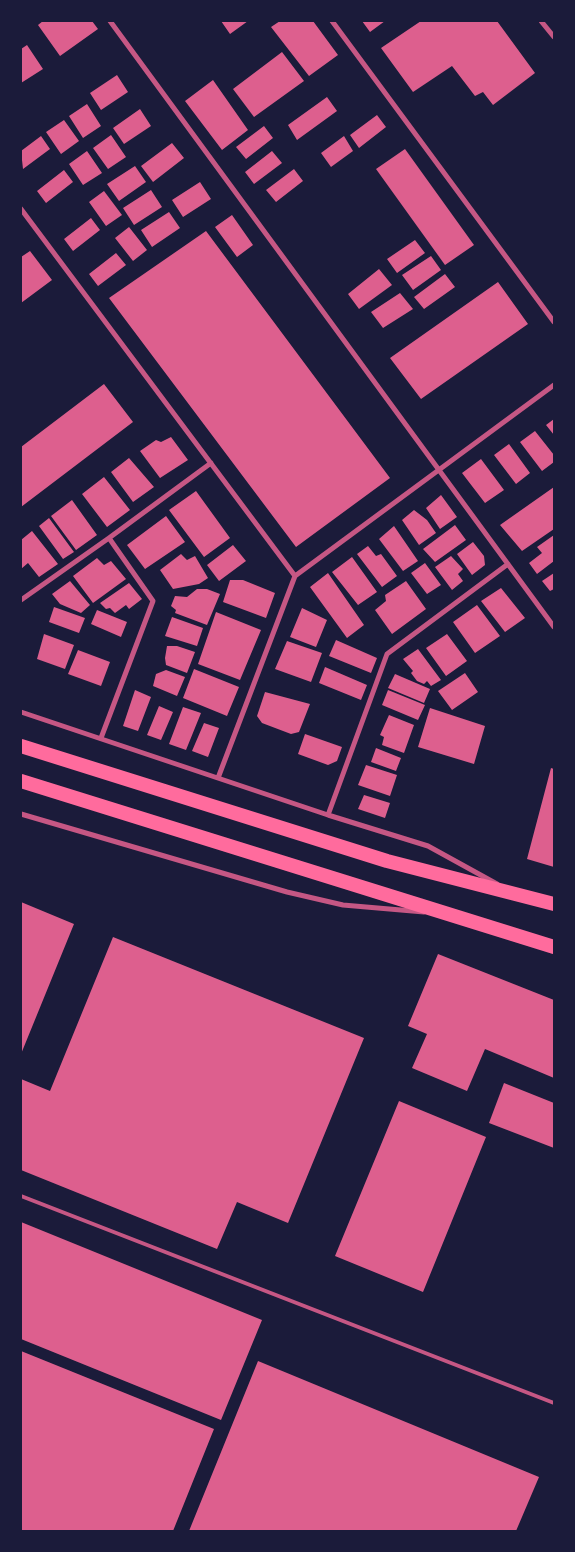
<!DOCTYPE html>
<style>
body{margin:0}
#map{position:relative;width:575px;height:1552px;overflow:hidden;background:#1b1b3a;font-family:"DejaVu Sans",sans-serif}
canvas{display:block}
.frame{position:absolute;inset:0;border:22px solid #1b1b3a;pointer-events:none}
</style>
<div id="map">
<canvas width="575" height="1552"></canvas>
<div class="frame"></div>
</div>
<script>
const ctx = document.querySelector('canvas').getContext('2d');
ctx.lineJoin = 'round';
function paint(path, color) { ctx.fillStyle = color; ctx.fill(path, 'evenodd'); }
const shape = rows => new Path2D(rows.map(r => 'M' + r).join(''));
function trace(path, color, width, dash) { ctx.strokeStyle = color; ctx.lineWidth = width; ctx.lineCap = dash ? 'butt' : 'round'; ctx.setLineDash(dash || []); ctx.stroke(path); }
paint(shape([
 [43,21,92,21,98,29,60,56,38,25],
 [221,21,248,21,230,34],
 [280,21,313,21,338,55,309,76,271,27],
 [362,21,385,21,370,32],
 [421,21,497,21,535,73,493,105,483,92,475,96,452,66,413,92,381,48],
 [27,45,43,69,21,83,21,49],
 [282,52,304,81,254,117,233,89],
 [117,75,128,92,101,110,90,93],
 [213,80,248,130,222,150,185,101],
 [327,97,337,111,297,140,288,125],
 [87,104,101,126,83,138,69,116],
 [140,109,151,126,124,144,113,128],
 [377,115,386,127,359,148,350,135],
 [64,120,79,141,61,154,46,132],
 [264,126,273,138,246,159,236,147],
 [111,135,126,157,108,169,93,148],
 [41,136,50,149,23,169,21,151],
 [344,136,353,151,331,167,321,153],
 [172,143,184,158,153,182,141,166],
 [405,149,474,245,445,265,376,169],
 [87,151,102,173,83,185,69,164],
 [272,151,282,163,254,184,245,172],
 [135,166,146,182,119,201,107,184],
 [294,169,303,181,276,202,266,190],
 [64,170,73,182,46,203,37,191],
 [200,182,211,199,183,217,172,200],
 [151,190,162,207,134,225,123,208],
 [104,191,122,215,106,226,89,202],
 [169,212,180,228,152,247,141,230],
 [232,215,253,245,237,257,215,227],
 [91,218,100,230,73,251,64,239],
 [129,227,147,250,133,261,115,238],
 [206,231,390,478,296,547,109,298],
 [415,240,425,253,397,273,387,259],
 [30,251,52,280,21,303,21,257],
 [116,253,126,265,98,286,89,274],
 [431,256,441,270,413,290,402,275],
 [379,269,392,285,359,309,348,294],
 [445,274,455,287,424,309,414,297],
 [498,282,528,324,421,399,390,358],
 [400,293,413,309,383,328,371,312],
 [104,384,133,422,21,507,21,447],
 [554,419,554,435,546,425],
 [535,431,554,455,554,462,542,471,520,442],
 [171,437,188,460,160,478,140,451,156,440,161,442],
 [509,444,530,473,516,484,494,455],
 [129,458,154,487,133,502,111,472],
 [481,459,504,490,485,503,462,473],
 [104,477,130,510,107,527,82,494],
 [554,487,554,529,522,551,500,525],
 [196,491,230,538,204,557,169,510],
 [441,495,457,517,440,529,426,508],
 [72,500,97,535,76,550,51,516],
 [414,510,427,520,436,533,419,545,402,520],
 [166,516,185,542,145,569,127,545],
 [49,518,74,552,63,559,39,526],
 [455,525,466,540,435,562,423,549],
 [394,526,418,561,403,571,379,539],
 [32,531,58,564,39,577,28,563,21,569,21,540],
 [554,535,554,561,537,574,529,563,542,553,537,547],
 [473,542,484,556,485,565,472,575,457,554],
 [233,545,246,561,219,581,207,565],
 [368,546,376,556,381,554,397,576,382,587,357,554],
 [181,554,187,560,195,556,208,578,199,584,173,589,160,570],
 [451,556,463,569,458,574,463,581,452,590,435,567],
 [352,557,377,592,358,605,332,572],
 [97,558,104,565,111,561,126,579,93,603,73,576],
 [425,563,441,585,427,594,411,573],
 [328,573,364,625,347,638,310,587],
 [554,573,554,589,550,591,542,581],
 [230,580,243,580,275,593,266,618,223,602],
 [70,581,90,605,81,613,60,604,52,594],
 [406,581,426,609,392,634,375,610,386,601,385,595],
 [129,583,142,599,129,609,126,605,115,613,110,608,106,609,100,603],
 [501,588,525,618,505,632,481,601],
 [197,589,207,589,220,594,207,625,175,613,176,610,171,606,175,596,187,597],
 [477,605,500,636,475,653,453,622],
 [54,607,85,618,79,633,49,622],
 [302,608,327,620,316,647,290,637],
 [97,610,127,622,121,637,91,624],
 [216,612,261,630,240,680,198,664],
 [172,617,203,628,197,646,165,636],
 [44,634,74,645,65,669,37,659],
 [447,634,467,661,446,676,426,648],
 [336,640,377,658,371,673,329,656],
 [287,641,322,653,311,682,275,669],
 [167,646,177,646,195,652,187,673,166,665,165,658],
 [418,649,441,680,431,686,427,681,424,684,417,681,411,673,413,671,403,659],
 [78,650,110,662,101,686,68,674],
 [325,667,367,685,361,700,319,683],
 [194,669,239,687,227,716,183,698],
 [166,670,185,677,177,696,153,686,156,674],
 [465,673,478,692,452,710,438,691],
 [395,674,430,689,424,703,388,688],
 [135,690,151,697,138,731,123,726],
 [388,690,425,705,418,720,382,705],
 [265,692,310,704,299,732,291,734,262,723,257,716],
 [159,706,173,712,161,740,147,735],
 [183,707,201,713,186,750,169,744],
 [430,708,485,726,474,764,418,747],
 [389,715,414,725,404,753,382,745,384,737,380,735],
 [204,723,219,728,208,757,192,751],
 [305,734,342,747,337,761,328,765,298,754],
 [376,748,401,758,396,771,371,762],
 [366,765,397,775,390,796,358,785],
 [551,768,554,769,554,867,527,859],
 [364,795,390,803,385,818,358,809],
 [21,902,74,924,21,1054],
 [113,937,364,1038,288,1223,237,1202,217,1249,21,1170,21,1079,50,1091],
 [438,954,554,1000,554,1078,485,1049,467,1091,412,1068,427,1034,408,1026],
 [504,1083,554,1103,554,1148,489,1123],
 [399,1101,486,1137,423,1292,335,1256],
 [21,1222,262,1320,221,1420,21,1339],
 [21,1351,214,1429,173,1531,21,1531],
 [258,1361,539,1477,516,1531,189,1531]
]), '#dd5f8e');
trace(shape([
 [21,1196,554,1403]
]), '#c65784', 4);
trace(shape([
 [110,21,554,627],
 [332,21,554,322],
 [541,21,554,37],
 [21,209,295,576,218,778],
 [295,576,554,385],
 [21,600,109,538],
 [21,712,328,815,428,846,497,884],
 [101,738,153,601,109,538,211,463],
 [21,814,287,892,343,905,424,912],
 [328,815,387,654,508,564]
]), '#c65784', 5);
trace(shape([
 [21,746,387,861,554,904],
 [21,781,554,947]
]), '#ff6b9d', 14);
</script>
